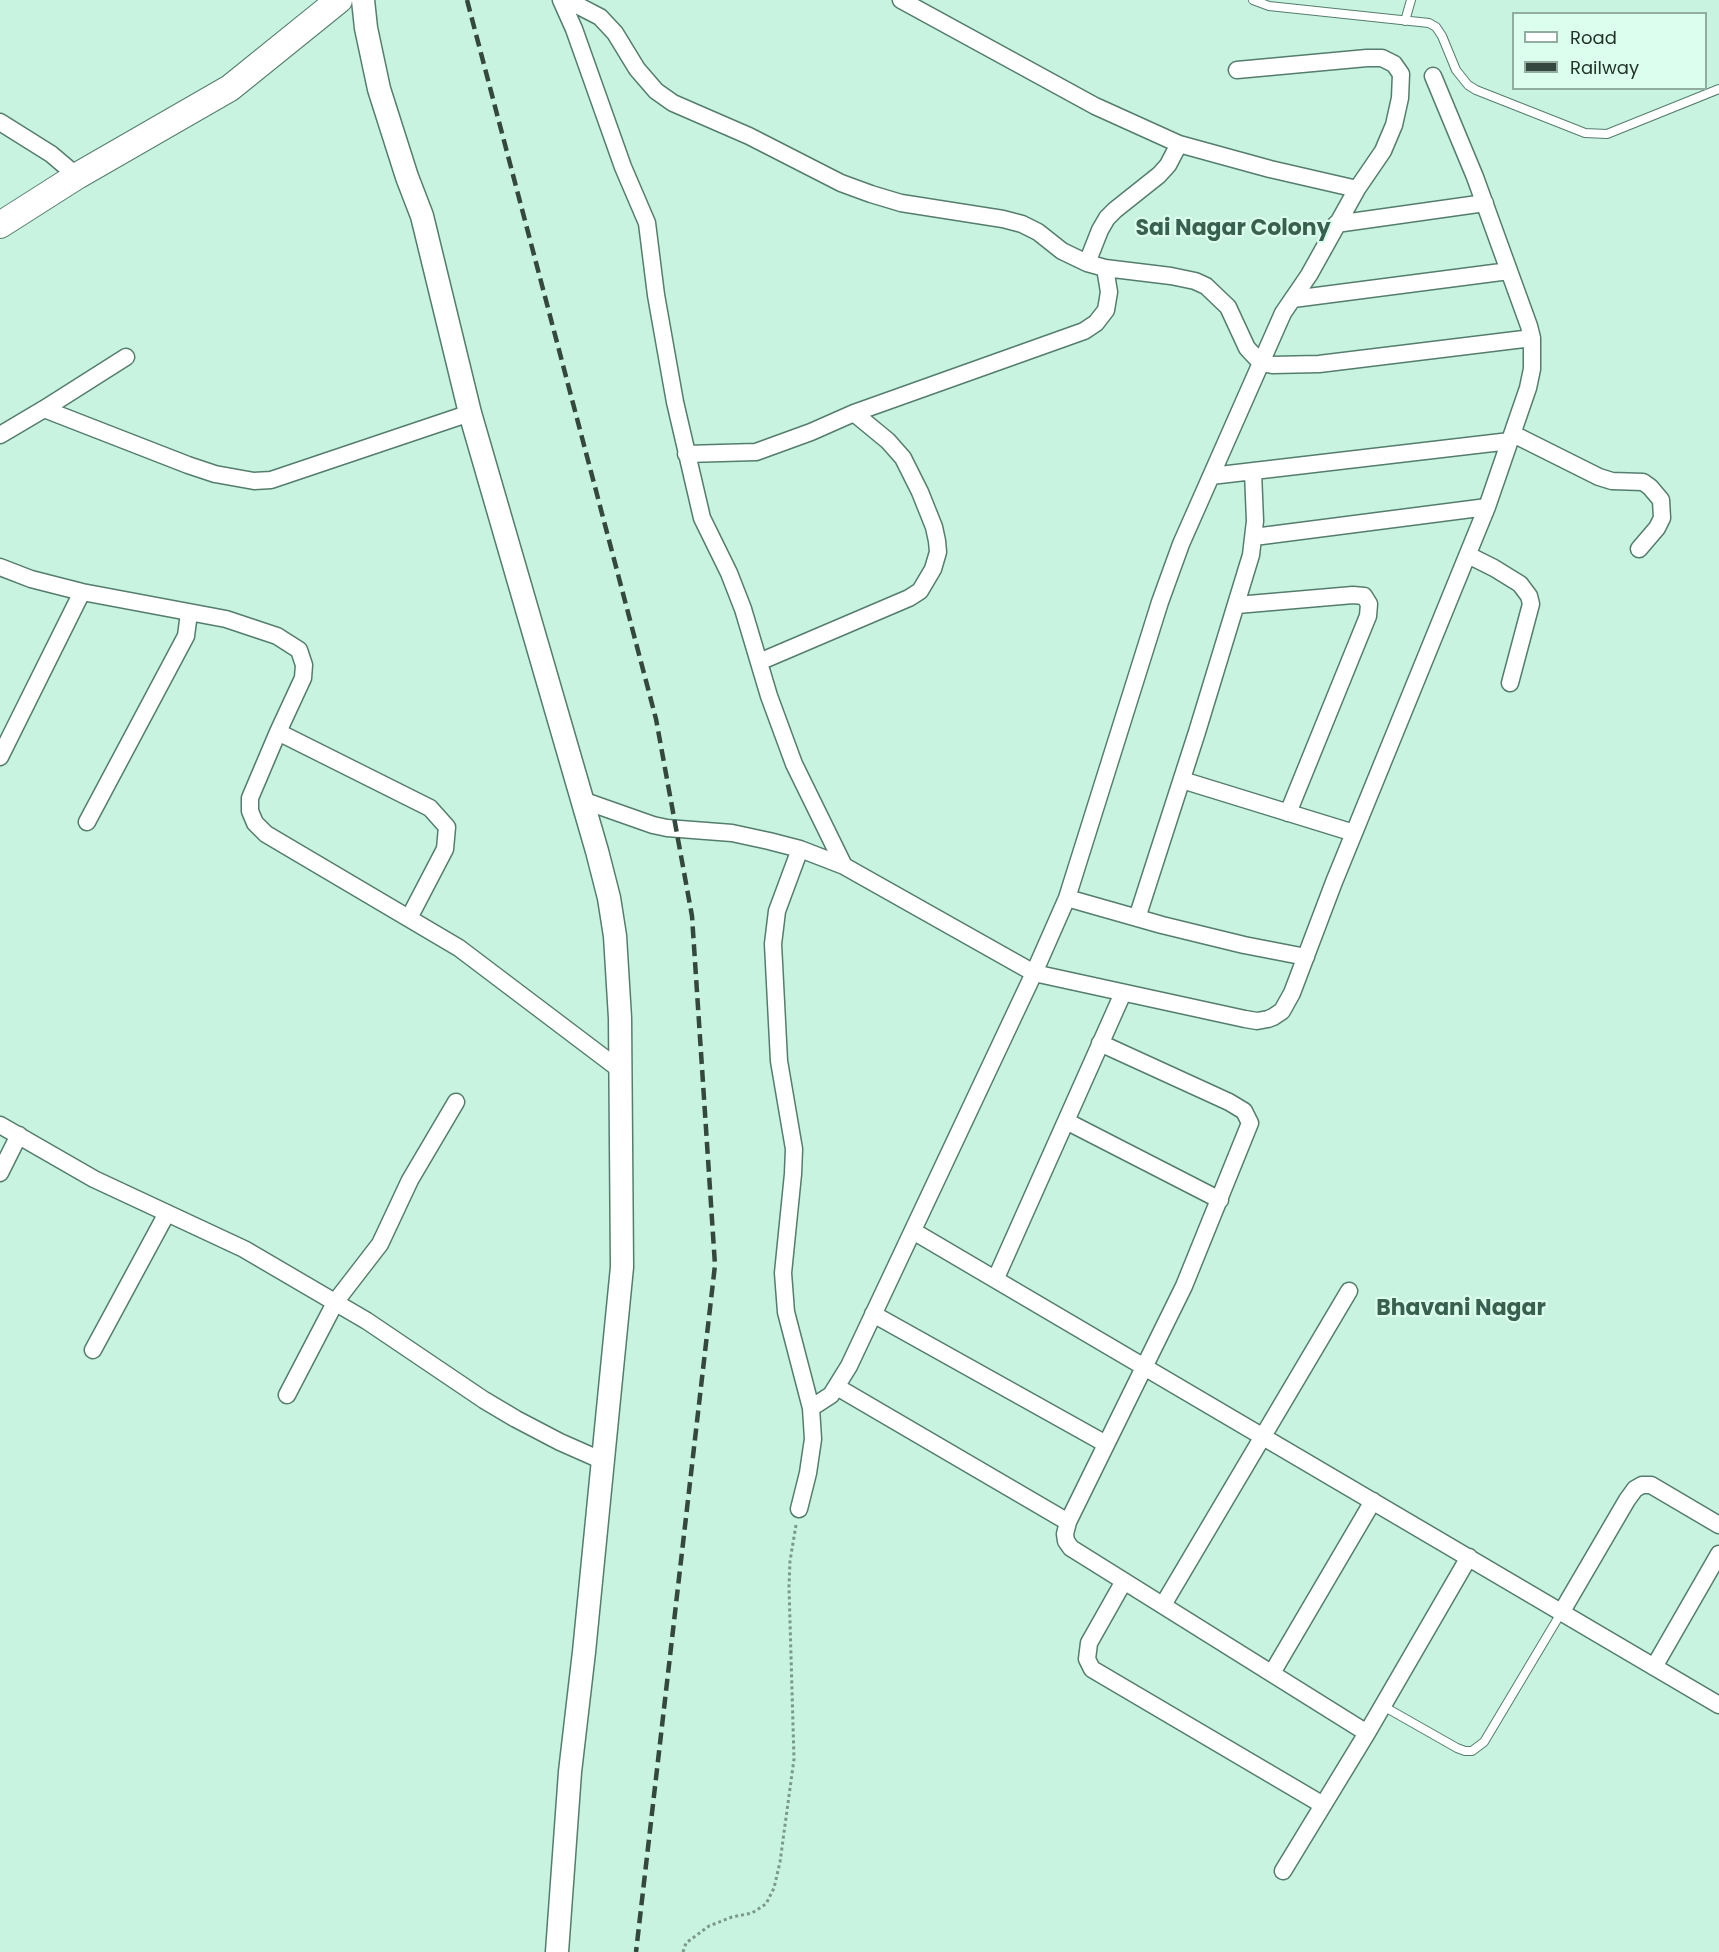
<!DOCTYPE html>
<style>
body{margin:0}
#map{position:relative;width:1719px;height:1952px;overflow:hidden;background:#c7f3e0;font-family:Poppins,sans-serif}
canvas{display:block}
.legend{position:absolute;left:1512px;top:12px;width:195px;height:78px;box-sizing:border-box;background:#dbfeef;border:2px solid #91ada1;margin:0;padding:8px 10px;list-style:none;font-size:18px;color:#22332c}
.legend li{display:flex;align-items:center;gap:12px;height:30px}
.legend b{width:30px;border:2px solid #91ada1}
</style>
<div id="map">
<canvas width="1719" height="1952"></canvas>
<ul class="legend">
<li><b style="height:8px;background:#fff"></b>Road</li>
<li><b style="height:8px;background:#34483f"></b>Railway</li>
</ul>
</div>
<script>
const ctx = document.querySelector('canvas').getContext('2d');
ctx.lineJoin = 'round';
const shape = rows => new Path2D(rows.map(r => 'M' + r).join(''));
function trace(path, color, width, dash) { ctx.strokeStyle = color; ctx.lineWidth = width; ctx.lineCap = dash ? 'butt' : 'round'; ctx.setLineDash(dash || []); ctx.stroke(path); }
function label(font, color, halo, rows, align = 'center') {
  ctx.font = font + ' Poppins,sans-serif'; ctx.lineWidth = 4.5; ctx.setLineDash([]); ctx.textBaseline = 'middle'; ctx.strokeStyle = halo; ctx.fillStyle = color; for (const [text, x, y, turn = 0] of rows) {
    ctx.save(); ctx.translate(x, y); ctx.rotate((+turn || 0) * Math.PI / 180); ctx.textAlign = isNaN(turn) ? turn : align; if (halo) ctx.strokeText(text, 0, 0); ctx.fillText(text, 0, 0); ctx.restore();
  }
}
const lane = shape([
 [1253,0,1269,6,1429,23,1436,27,1442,36,1456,70,1468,85,1476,90,1585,133,1607,134,1719,89],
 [1405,21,1411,0],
 [1383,1706,1457,1748,1465,1751,1472,1751,1484,1742,1561,1613]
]);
const street = shape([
 [561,0,574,29,623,167,647,223,656,295,675,402,702,518,729,573,743,609,769,696,794,764,844,866],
 [567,0,600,17,615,33,637,69,656,91,673,103,749,136,841,183,871,194,901,203,1003,219,1022,224,1038,232,1062,251,1087,263,1105,268,1171,276,1195,281,1206,286,1228,307,1247,348,1261,363,1272,365,1319,364,1532,338],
 [901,0,1095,106,1179,144,1270,169,1357,189],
 [0,122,51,154,77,176],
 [1336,224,1485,203],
 [1087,263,1100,230,1107,218,1115,210,1159,175,1168,165,1179,144],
 [1293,299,1509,271],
 [44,409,188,465,215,474,254,481,271,480,470,413],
 [1513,434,1599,477,1612,481,1643,482,1650,487,1661,500,1662,518,1657,528,1639,549],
 [0,435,44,409,126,357],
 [686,454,756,452,811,432,854,413,1084,331,1096,323,1106,310,1109,292,1105,268],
 [1211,476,1510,441],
 [1254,537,1487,507],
 [1468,555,1494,568,1520,584,1529,596,1531,604,1510,683],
 [0,567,31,579,82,592,226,619,277,636,299,650,304,665,303,678,278,732,250,798,250,811,255,823,266,834,459,948,619,1069],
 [1237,605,1353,595,1364,596,1369,604,1368,616,1288,813],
 [759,662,909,598,920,591,933,569,938,552,937,541,934,527,920,492,903,458,888,441,854,413],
 [278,732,430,808,447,827,445,849,409,918],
 [0,757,82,592],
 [1182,780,1354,833],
 [582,800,653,825,667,828,732,833,769,841,800,849,844,866,1034,973,1245,1019,1257,1021,1268,1019,1273,1017,1282,1011,1292,993,1334,882,1487,507,1528,388,1532,369,1532,338,1529,326,1475,177,1433,76],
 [87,822,186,636,189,613],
 [1067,898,1162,925,1244,945,1306,957],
 [1137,918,1197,732,1251,555,1255,521,1253,472],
 [1100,1043,1229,1102,1244,1111,1250,1123,1184,1286,1068,1522,1065,1534,1066,1541,1071,1548,1367,1733],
 [1066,1121,1220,1200],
 [0,1125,94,1179,244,1249,367,1321,484,1400,516,1419,560,1442,603,1461],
 [0,1173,19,1135],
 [913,1231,1719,1705],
 [996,1278,1123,993],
 [873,1314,1106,1444],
 [93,1350,167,1213],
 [837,1387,1068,1522],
 [287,1395,336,1301,380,1244,410,1180,456,1102],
 [811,1408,831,1395,849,1366,1034,973,1067,898,1160,602,1181,544,1283,313,1309,275,1357,189,1383,151,1394,125,1400,98,1401,74,1394,64,1382,58,1367,58,1237,70],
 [799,1509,808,1473,813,1439,811,1408,786,1312,783,1273,793,1174,794,1149,779,1061,773,944,777,911,800,849],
 [1124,1581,1089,1643,1087,1659,1092,1669,1323,1805],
 [1163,1605,1349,1291],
 [1561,1613,1627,1500,1635,1489,1642,1485,1651,1485,1719,1525],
 [1654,1667,1719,1554],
 [1272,1673,1373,1501],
 [1283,1871,1367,1733,1469,1557]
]);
const secondary = shape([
 [363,0,366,28,379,89,407,177,422,216,470,413,597,851,609,898,615,936,620,1018,622,1267,584,1652,570,1772,557,1952]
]);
const primary = shape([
 [0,225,77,176,230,88,339,0]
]);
trace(lane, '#557d6d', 10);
trace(street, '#557d6d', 19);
trace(secondary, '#557d6d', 25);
trace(primary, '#557d6d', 28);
trace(shape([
 [683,1952,686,1943,709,1926,732,1917,752,1913,766,1904,774,1888,780,1862,794,1759,789,1587,790,1561,796,1525]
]), '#7a998c', 3, [3, 3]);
trace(lane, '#fff', 8);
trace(street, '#fff', 16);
trace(secondary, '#fff', 22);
trace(primary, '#fff', 26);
trace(shape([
 [467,0,656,719,692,916,715,1265,636,1952]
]), '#34483f', 4.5, [12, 6]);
label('bold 22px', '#386050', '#dbfeef', [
 ["Sai Nagar Colony",1233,229],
 ["Bhavani Nagar",1461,1309]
]);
</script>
